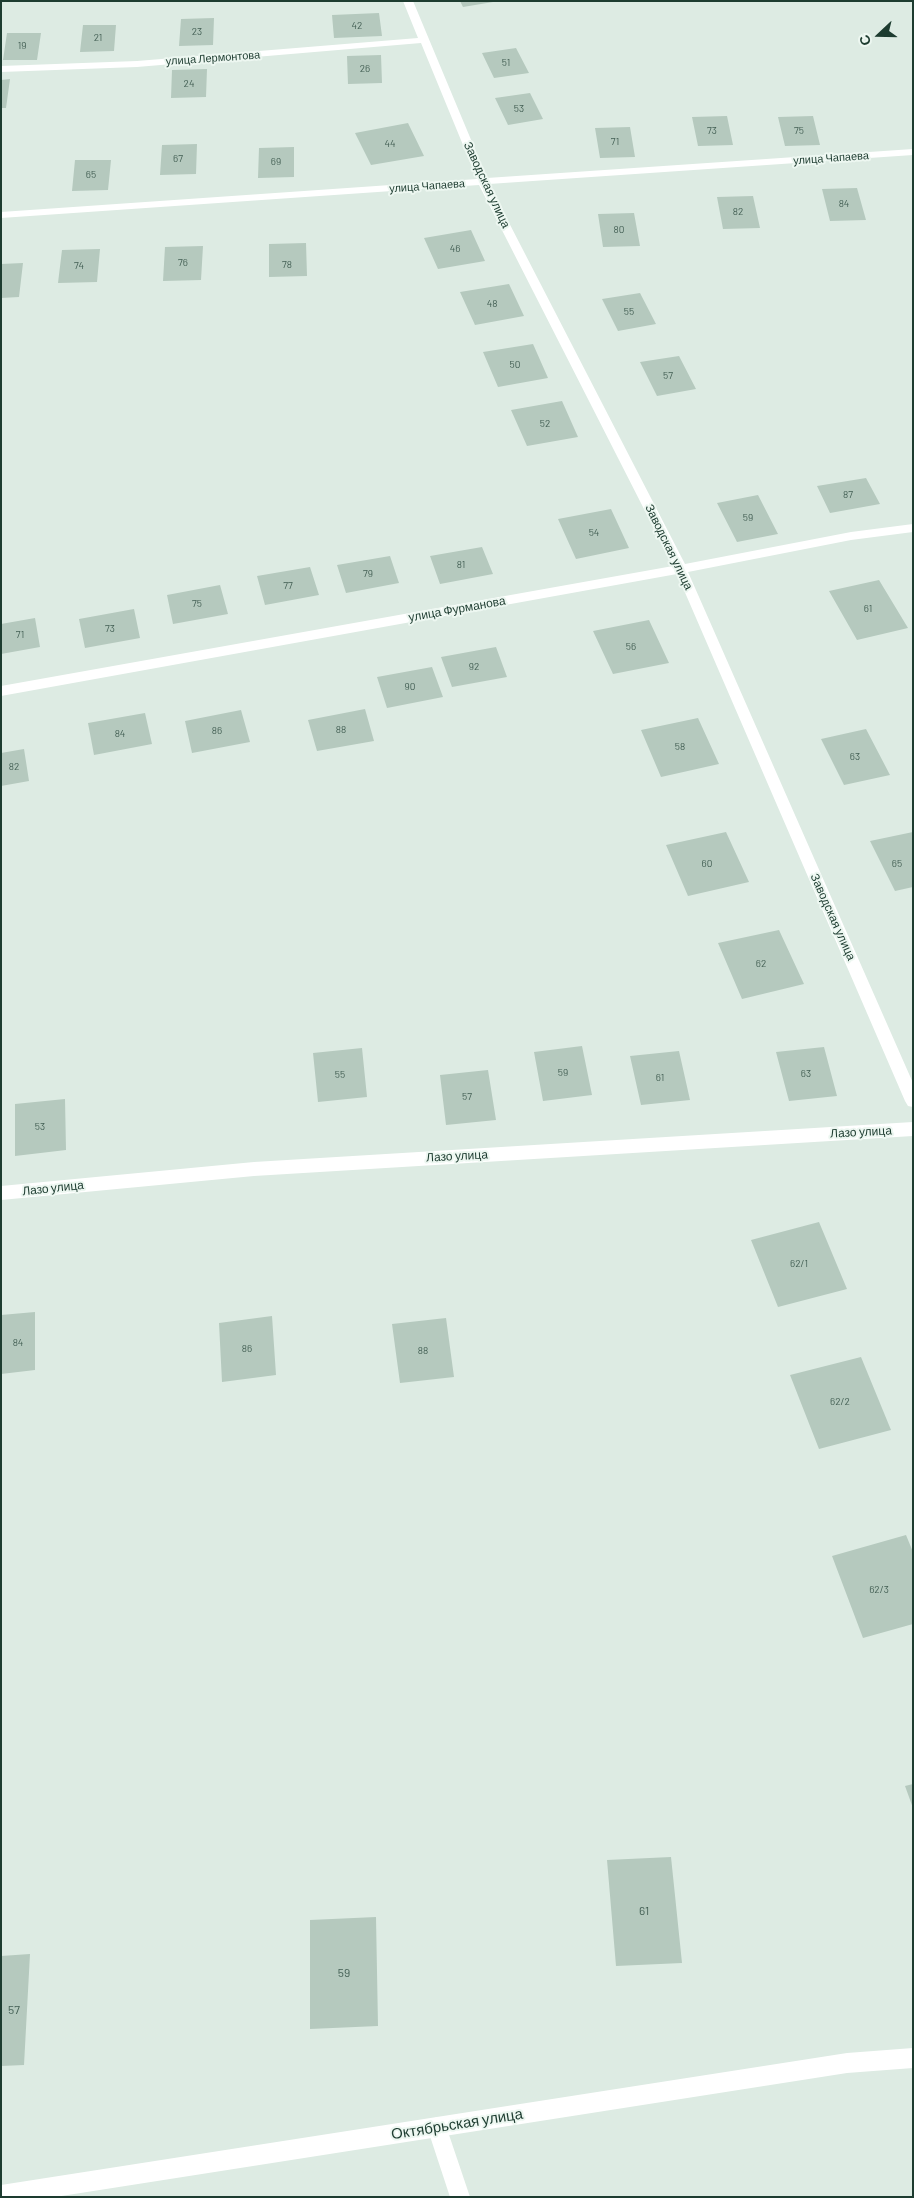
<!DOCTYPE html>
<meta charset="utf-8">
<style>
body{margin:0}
#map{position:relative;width:914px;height:2198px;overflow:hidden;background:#ddebe3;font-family:Barlow,sans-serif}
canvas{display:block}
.frame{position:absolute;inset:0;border:2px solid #1d3c30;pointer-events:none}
.north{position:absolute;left:854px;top:10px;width:50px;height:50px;-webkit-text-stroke:4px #edf7f1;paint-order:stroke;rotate:249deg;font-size:14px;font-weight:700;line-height:20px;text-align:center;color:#1d3c30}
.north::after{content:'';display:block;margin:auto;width:18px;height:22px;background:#1d3c30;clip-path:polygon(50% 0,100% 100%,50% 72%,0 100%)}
</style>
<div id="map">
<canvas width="914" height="2198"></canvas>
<div class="frame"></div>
<div class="north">С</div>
</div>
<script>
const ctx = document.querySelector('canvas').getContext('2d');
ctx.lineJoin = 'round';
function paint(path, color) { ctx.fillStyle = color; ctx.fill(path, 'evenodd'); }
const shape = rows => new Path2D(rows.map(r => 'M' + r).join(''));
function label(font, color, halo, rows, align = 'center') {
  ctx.font = font + ' Barlow,sans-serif'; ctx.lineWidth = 4; ctx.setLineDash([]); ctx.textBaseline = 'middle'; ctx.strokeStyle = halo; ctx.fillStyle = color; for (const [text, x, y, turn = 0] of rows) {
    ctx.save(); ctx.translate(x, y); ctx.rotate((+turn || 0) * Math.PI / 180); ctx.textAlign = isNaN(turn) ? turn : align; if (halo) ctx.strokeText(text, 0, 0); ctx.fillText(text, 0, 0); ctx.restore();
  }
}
paint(shape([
 [460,1,493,1,493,2,463,7],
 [379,13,382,36,334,38,332,15],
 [214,18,213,45,179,46,181,19],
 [83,25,116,25,114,51,80,52],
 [7,33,41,33,37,60,3,60],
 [516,48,529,73,494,78,482,53],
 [381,55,382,83,348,84,347,56],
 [207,69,206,97,171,98,172,70],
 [10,79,6,108,1,108,1,80],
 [530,93,543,119,508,125,495,98],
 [727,116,733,145,698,146,692,117],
 [813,116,820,145,785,146,778,117],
 [408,123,424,156,371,165,355,133],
 [630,127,635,157,600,158,595,128],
 [197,144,196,174,160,175,162,145],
 [294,147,294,177,258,178,259,148],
 [75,160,111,160,108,190,72,191],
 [857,188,866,220,830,221,822,189],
 [753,196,760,228,723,229,717,197],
 [634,213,640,246,603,247,598,214],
 [471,230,485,261,438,269,424,238],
 [306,243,307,276,269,277,269,244],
 [203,246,201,280,163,281,165,247],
 [100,249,97,282,58,283,62,250],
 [23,263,19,297,1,298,1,264],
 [509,284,524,316,475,325,460,292],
 [640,293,656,324,618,331,602,299],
 [533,344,548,378,498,387,483,352],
 [679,356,696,389,657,396,640,362],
 [562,401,578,437,527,446,511,410],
 [866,478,880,504,830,513,817,486],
 [758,495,778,534,737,542,717,503],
 [611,509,629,548,576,559,558,519],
 [482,547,493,574,440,584,430,556],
 [390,556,399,583,346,593,337,565],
 [310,567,319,595,265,605,257,576],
 [879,580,908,628,857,640,829,591],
 [220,585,228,614,173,624,167,595],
 [134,609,140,638,85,648,79,619],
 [35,618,40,647,1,654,1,624],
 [649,620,669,663,613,674,593,631],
 [496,647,507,677,452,687,441,657],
 [432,667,443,697,387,708,377,677],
 [365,709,374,741,317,751,308,720],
 [241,710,250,742,192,753,185,721],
 [145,713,152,744,94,755,88,723],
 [698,718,719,764,661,777,641,730],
 [866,729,890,775,844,785,821,739],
 [24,749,29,781,1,786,1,753],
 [726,832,749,882,688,896,666,845],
 [913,832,913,887,895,891,870,841],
 [779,930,804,984,742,999,718,943],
 [582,1046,592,1095,543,1101,534,1052],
 [824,1047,837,1096,789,1101,776,1052],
 [362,1048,367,1097,318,1102,313,1053],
 [679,1051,690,1100,641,1105,630,1056],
 [488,1070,496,1120,446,1125,440,1075],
 [65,1099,66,1150,15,1156,15,1104],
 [819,1222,847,1289,778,1307,751,1240],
 [35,1312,35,1370,1,1374,1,1315],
 [272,1316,276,1375,222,1382,219,1323],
 [446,1318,454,1377,400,1383,392,1324],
 [861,1357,891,1430,819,1449,790,1375],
 [906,1535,913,1552,913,1624,863,1638,832,1556],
 [913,1784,913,1808,905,1786],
 [671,1857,682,1963,616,1966,607,1860],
 [376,1917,378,2026,310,2029,310,1920],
 [30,1954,24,2065,1,2066,1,1956]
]), '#b5c9be');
paint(shape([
 [437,2117,444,2120,470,2197,450,2197,427,2127,430,2120,437,2117]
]), '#fff');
paint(shape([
 [403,1,413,1,487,178,913,149,913,155,489,184,685,564,851,532,913,524,913,532,851,540,688,572,913,1083,913,1107,908,1106,905,1101,677,574,1,696,1,686,673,566,479,185,1,218,1,212,477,179,421,43,137,67,1,72,1,66,137,61,418,38,403,1],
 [913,1122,913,1136,254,1176,1,1200,1,1186,254,1162,913,1122],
 [913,2048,913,2068,847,2073,55,2197,1,2197,1,2185,847,2053,913,2048]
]), '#fff');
label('10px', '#435f54', null, [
 ["42",357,26],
 ["23",197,32],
 ["21",98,38],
 ["19",22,46],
 ["51",506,63],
 ["26",365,69],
 ["24",189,84],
 ["53",519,109],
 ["73",712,131],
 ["75",799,131],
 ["71",615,142],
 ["44",390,144],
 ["67",178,159],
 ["69",276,162],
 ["65",91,175],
 ["84",844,204],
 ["82",738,212],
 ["80",619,230],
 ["46",455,249],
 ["76",183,263],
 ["78",287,265],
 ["74",79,266],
 ["48",492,304],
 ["55",629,312],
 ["50",515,365],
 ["57",668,376],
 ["52",545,424],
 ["87",848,495],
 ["59",748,518],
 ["54",594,533],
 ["81",461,565],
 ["79",368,574],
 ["77",288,586],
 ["75",197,604],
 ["61",868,609],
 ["73",110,629],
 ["71",20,635],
 ["56",631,647],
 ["92",474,667],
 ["90",410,687],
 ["88",341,730],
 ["86",217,731],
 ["84",120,734],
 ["58",680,747],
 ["63",855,757],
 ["82",14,767],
 ["60",707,864],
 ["65",897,864],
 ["62",761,964],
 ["59",563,1073],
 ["63",806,1074],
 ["55",340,1075],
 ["61",660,1078],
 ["57",467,1097],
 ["53",40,1127],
 ["62/1",799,1264],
 ["84",18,1343],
 ["86",247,1349],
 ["88",423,1351],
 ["62/2",840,1402],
 ["62/3",879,1590]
]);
label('11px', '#1d3c30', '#edf7f1', [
 ["улица Лермонтова",213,58,-4],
 ["улица Чапаева",831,158,-4],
 ["улица Чапаева",427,186,-4]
]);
label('12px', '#1d3c30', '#edf7f1', [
 ["Заводская улица",487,185,65],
 ["Заводская улица",669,547,64],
 ["улица Фурманова",457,609,-10],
 ["Заводская улица",833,917,66],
 ["Лазо улица",861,1132,-3],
 ["Лазо улица",457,1156,-3],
 ["Лазо улица",53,1188,-6]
]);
label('12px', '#435f54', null, [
 ["61",644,1911],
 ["59",344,1973],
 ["57",14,2010]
]);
label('15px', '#1d3c30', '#edf7f1', [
 ["Октябрьская улица",457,2124,-9]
]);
</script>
